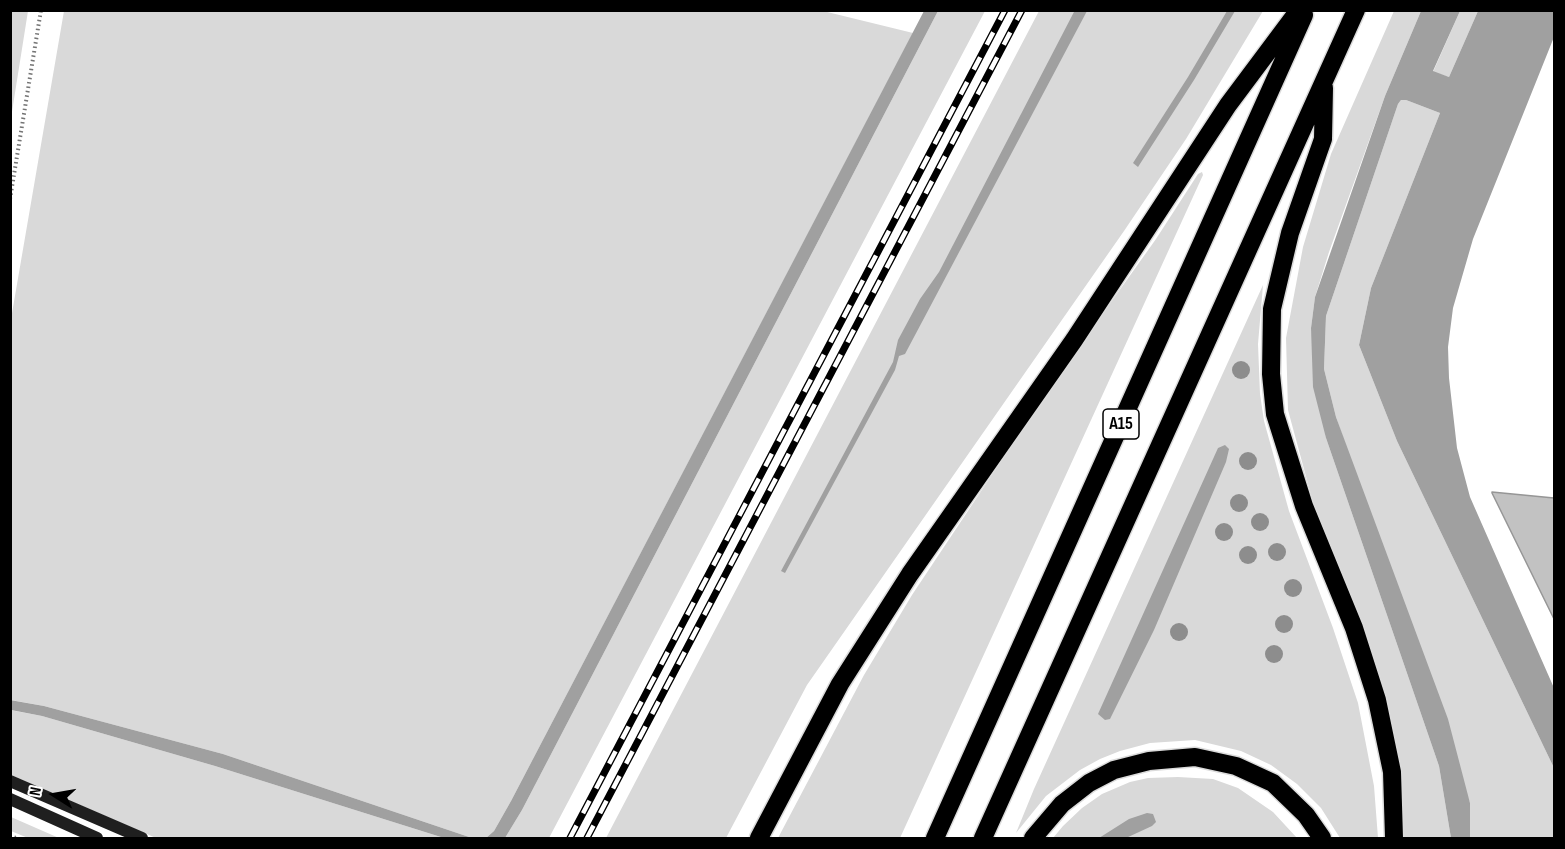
<!DOCTYPE html>
<style>
body{margin:0}
#map{position:relative;width:1565px;height:849px;overflow:hidden;background:#fff;font-family:"Sofia Sans Condensed",sans-serif}
canvas{display:block}
.frame{position:absolute;inset:0;border:12px solid #000;pointer-events:none}
.north{position:absolute;left:24px;top:765px;width:60px;height:60px;-webkit-text-stroke:4px #fff;paint-order:stroke;rotate:281deg;font-size:16px;font-weight:700;line-height:24px;text-align:center;color:#000}
.north::after{content:'';display:block;margin:auto;width:21px;height:27px;background:#000;clip-path:polygon(50% 0,100% 100%,50% 72%,0 100%)}
</style>
<div id="map">
<canvas width="1565" height="849"></canvas>
<div class="frame"></div>
<div class="north">N</div>
</div>
<script>
const ctx = document.querySelector('canvas').getContext('2d');
ctx.lineJoin = 'round';
function paint(path, color) { ctx.fillStyle = color; ctx.fill(path, 'evenodd'); }
const shape = rows => new Path2D(rows.map(r => 'M' + r).join(''));
function trace(path, color, width, dash) { ctx.strokeStyle = color; ctx.lineWidth = width; ctx.lineCap = dash ? 'butt' : 'round'; ctx.setLineDash(dash || []); ctx.stroke(path); }
function label(font, color, halo, rows, align = 'center') {
  ctx.font = font + ' "Sofia Sans Condensed",sans-serif'; ctx.lineWidth = 4.5; ctx.setLineDash([]); ctx.textBaseline = 'middle'; ctx.strokeStyle = halo; ctx.fillStyle = color; for (const [text, x, y, turn = 0] of rows) {
    ctx.save(); ctx.translate(x, y); ctx.rotate((+turn || 0) * Math.PI / 180); ctx.textAlign = isNaN(turn) ? turn : align; if (halo) ctx.strokeText(text, 0, 0); ctx.fillText(text, 0, 0); ctx.restore();
  }
}
paint(shape([
 [11,10,28,11,11,118,10,11],
 [819,10,913,33,511,801,494,831,486,838,472,838,223,754,44,706,11,700,11,319,64,11],
 [938,11,985,11,549,838,505,838,522,810],
 [1039,11,1263,11,1186,139,1124,231,807,685,726,838,606,838],
 [1394,11,1421,11,1385,96,1329,252,1315,297,1311,328,1326,438,1439,766,1451,838,1402,838,1380,688,1314,506,1288,410,1286,338,1303,247,1331,154],
 [1460,11,1478,11,1449,77,1433,72],
 [1401,100,1406,100,1440,113,1371,288,1359,345,1397,441,1554,768,1554,838,1470,838,1470,803,1336,417,1324,369,1326,316,1398,104],
 [1202,172,1203,175,900,838,778,838,864,675,912,595,1049,389,1156,239,1198,174],
 [1263,285,1258,344,1260,394,1264,421,1289,511,1333,628,1358,703,1374,786,1378,838,1340,838,1321,808,1297,784,1271,765,1241,751,1195,740,1150,743,1120,751,1100,759,1080,770,1046,796,1016,833,1034,789],
 [10,710,42,716,215,766,444,838,156,838,11,775],
 [1178,777,1213,779,1238,788,1273,812,1297,838,1053,838,1063,826,1082,808,1102,794,1130,782,1148,778],
 [11,817,59,838,28,838,11,831]
]), '#d9d9d9');
paint(shape([
 [1075,10,1087,11,905,354,899,356,895,370,785,573,781,571,893,362,898,340,920,299,939,272],
 [924,11,938,11,522,810,505,838,486,838,494,831,511,801],
 [1227,11,1235,11,1194,80,1138,167,1133,163,1188,77],
 [1421,11,1460,11,1433,71,1449,77,1478,11,1554,11,1554,37,1473,239,1453,308,1448,347,1449,378,1457,448,1470,497,1554,688,1554,768,1397,441,1359,345,1371,288,1440,113,1406,100,1401,100,1398,104,1326,316,1324,369,1336,417,1448,719,1470,803,1470,838,1451,838,1439,766,1326,438,1313,387,1311,328,1315,297,1385,96],
 [1225,445,1229,449,1226,462,1154,630,1110,719,1105,720,1098,714,1218,448],
 [10,700,44,706,223,754,472,838,444,838,215,766,42,716,11,710],
 [1147,813,1153,814,1156,822,1152,826,1126,838,1099,838,1129,819]
]), '#a0a0a0');
const building = shape([
 [1492,492,1554,498,1554,619,1492,493,1492,492]
]);
paint(building, '#c2c2c2');
trace(building, '#969696', 1.5);
const highway = shape([
 [1324,88,1323,139,1290,233,1272,309,1271,374,1275,414,1304,506,1354,628,1377,700,1392,772,1394,838],
 [759,838,840,684,910,574,1074,340,1228,105,1299,10],
 [935,838,1304,15],
 [983,838,1356,10],
 [1033,838,1062,804,1089,783,1114,770,1149,761,1195,757,1236,766,1273,783,1306,815,1322,838]
]);
trace(highway, '#dbdbdb', 21);
trace(shape([
 [10,199,41,10],
 [10,836,16,838]
]), '#747474', 4, [1.5, 3]);
trace(shape([
 [10,781,142,838],
 [10,799,97,838]
]), '#1f1f1f', 12);
trace(highway, '#000', 18);
const rail = shape([
 [570,838,1005,10],
 [587,838,1022,10]
]);
trace(rail, '#000', 7);
trace(rail, '#fff', 4.5, [14]);
ctx.fillStyle = '#8d8d8d';
for (const [x, y] of [
 [1241,370],
 [1248,461],
 [1239,503],
 [1260,522],
 [1224,532],
 [1277,552],
 [1248,555],
 [1293,588],
 [1284,624],
 [1179,632],
 [1274,654]
]) { ctx.beginPath(); ctx.arc(x, y, 9, 0, 2 * Math.PI); ctx.fill(); }
for (const [x, y, w] of [
 [1121,424,36]
]) { const box = new Path2D(); box.roundRect(x - w / 2, y - 15, w, 30, 4.5); ctx.fillStyle = '#fff'; ctx.fill(box); trace(box, '#000', 1.5); }
label('bold 18px', '#000', null, [
 ["A15",1121,424]
]);
</script>
